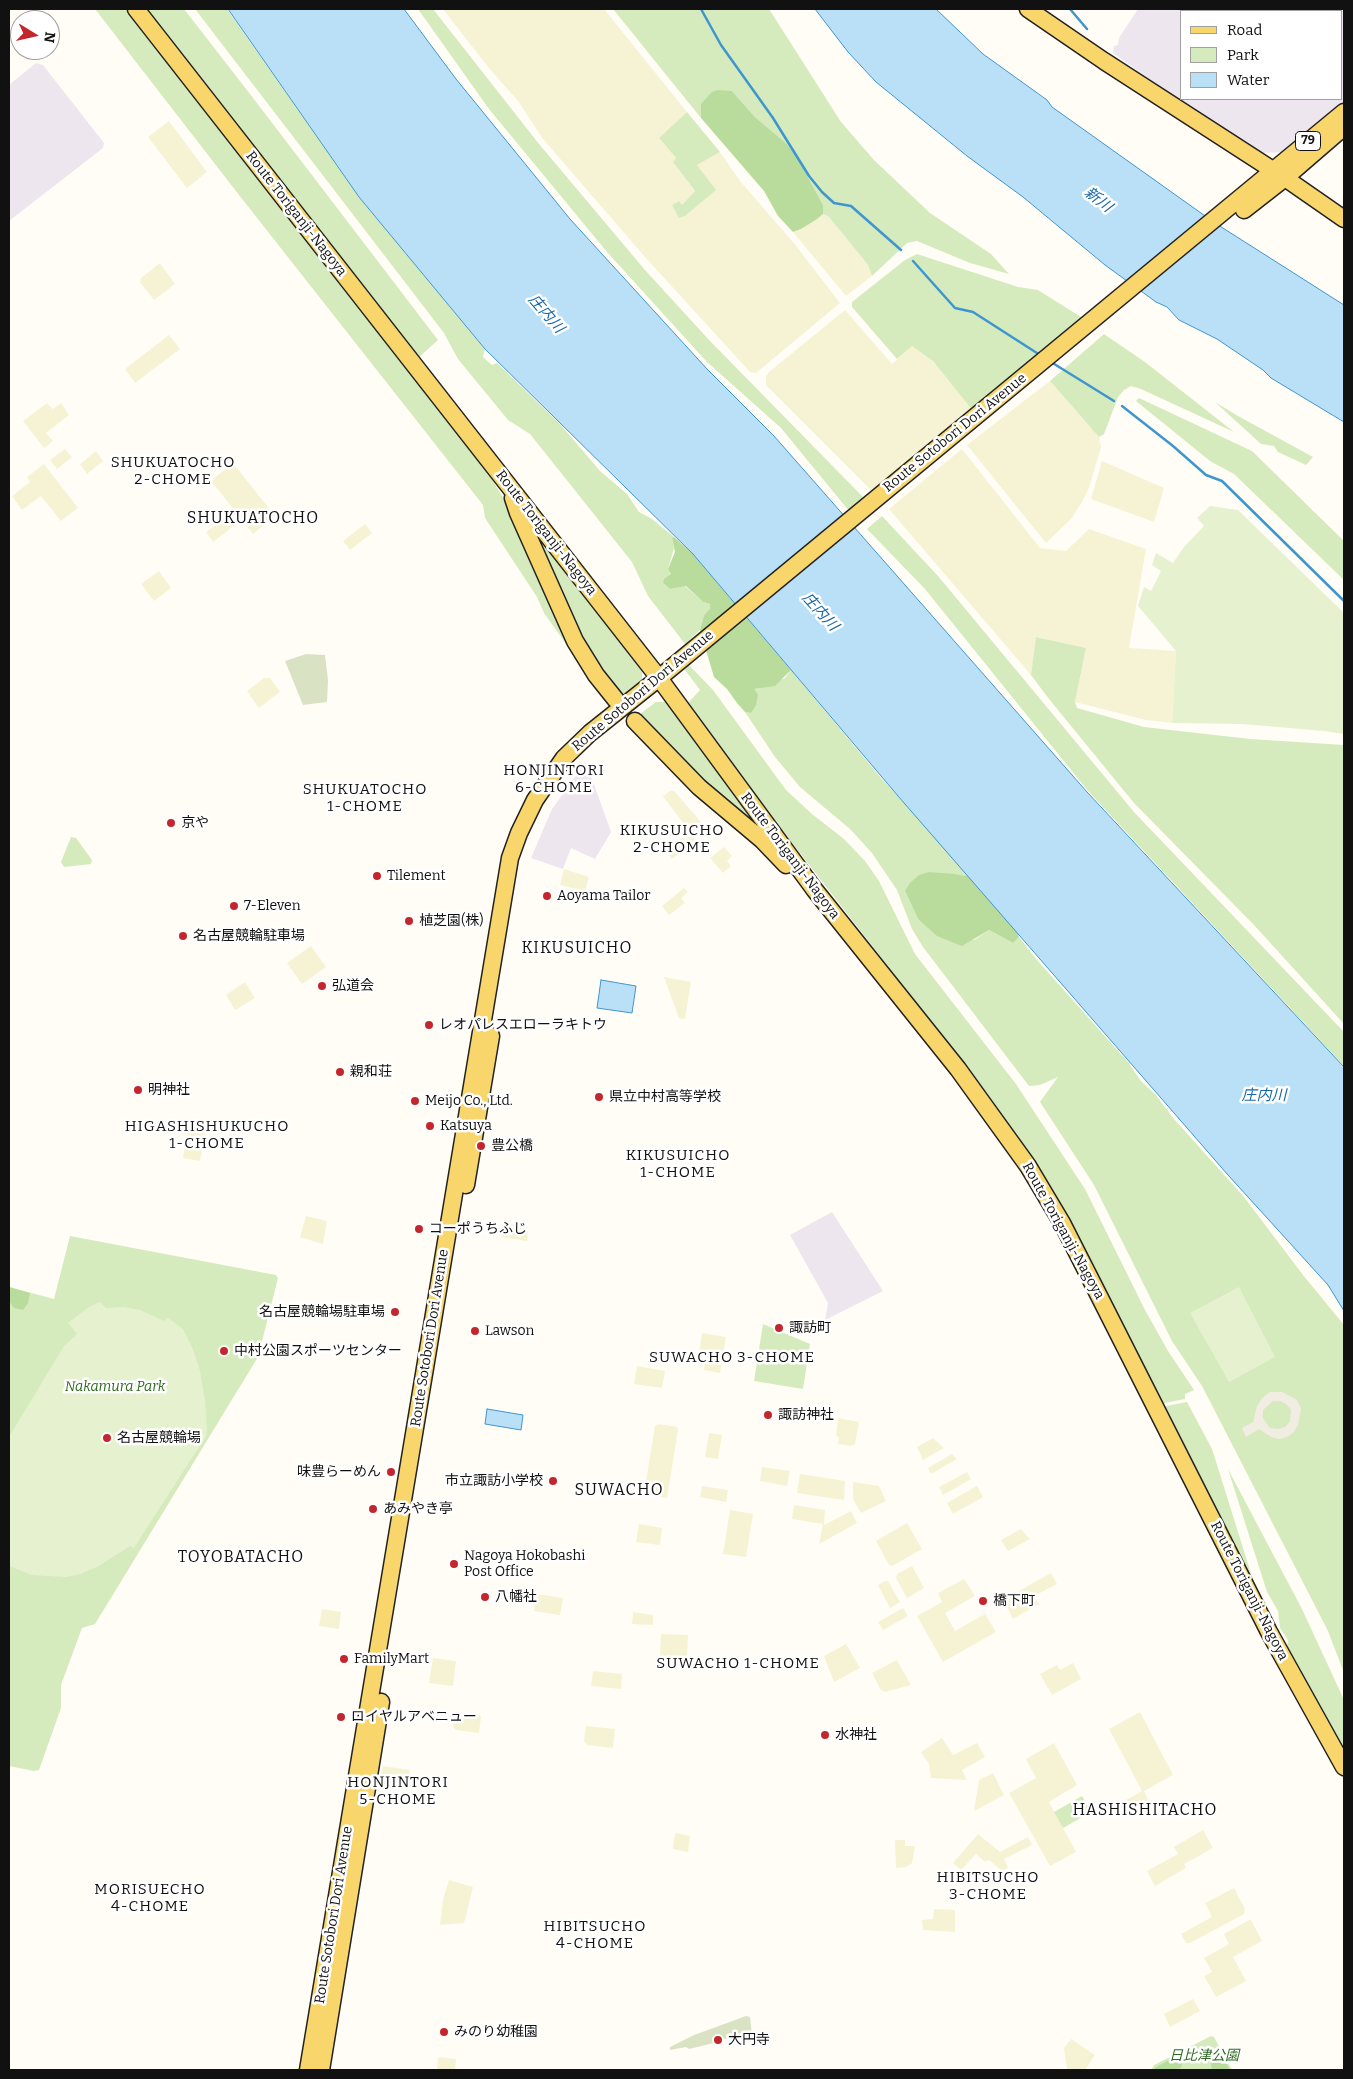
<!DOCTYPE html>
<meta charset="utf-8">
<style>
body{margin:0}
#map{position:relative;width:1353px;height:2079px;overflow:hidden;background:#fffdf5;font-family:Bitter,serif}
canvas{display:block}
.frame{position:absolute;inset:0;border:10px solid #111;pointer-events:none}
.legend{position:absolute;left:1180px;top:10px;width:162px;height:90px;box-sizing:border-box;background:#fff;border:1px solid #a0a0a0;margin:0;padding:6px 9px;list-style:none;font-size:15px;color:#111}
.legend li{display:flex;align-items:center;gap:10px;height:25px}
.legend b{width:25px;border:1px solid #a0a0a0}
.north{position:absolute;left:10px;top:10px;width:50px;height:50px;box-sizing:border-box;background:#fff;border:1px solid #a0a0a0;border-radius:50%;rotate:99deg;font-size:14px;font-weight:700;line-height:20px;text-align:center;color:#111}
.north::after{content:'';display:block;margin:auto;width:18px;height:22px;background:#c4262e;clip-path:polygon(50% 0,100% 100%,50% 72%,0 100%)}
</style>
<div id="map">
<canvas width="1353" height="2079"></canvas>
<div class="frame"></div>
<ul class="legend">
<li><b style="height:6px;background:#f9d66b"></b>Road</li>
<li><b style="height:14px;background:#d5ebbd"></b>Park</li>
<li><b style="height:14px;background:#b9e0f7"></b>Water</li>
</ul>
<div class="north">N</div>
</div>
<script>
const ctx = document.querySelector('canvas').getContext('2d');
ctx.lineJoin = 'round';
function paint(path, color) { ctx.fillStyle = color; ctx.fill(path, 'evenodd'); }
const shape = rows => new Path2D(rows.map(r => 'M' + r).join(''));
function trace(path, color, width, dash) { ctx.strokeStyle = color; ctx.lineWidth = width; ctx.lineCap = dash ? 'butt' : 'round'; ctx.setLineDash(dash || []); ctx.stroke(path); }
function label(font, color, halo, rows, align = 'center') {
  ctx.font = font + ' Bitter,"Noto Sans JP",serif'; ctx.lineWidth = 5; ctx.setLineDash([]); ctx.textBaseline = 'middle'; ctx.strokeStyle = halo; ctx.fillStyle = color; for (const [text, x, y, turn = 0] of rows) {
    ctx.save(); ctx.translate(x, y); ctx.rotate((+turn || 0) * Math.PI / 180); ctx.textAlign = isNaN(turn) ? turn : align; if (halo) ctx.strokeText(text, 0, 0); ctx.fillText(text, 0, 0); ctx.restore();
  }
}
paint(shape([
 [1138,9,1344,9,1344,106,1289,152,1261,153,1183,103,1113,53,1114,46,1118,45,1119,38],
 [1182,11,1342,11,1342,99,1182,99],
 [36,63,43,65,104,143,103,148,9,221,9,85],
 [586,762,611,832,595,859,571,848,563,869,531,858,552,809],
 [832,1212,883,1291,825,1320,828,1303,790,1235]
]), '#eee6ef');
paint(shape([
 [443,9,604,9,687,112,659,138,676,158,673,162,695,191,682,205,679,217,685,216,715,190,697,165,720,152,740,181,793,242,840,303,756,373,750,372,645,257,543,139,518,101,488,67],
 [169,121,207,172,187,188,148,137],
 [823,214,829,217,868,265,872,276,846,296,793,232,801,229],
 [160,263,175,284,154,300,140,282,141,278],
 [845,310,892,364,912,346,922,352,933,361,973,411,873,492,766,385,766,376,769,372],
 [169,335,180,349,135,383,125,369],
 [1050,381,1099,437,1101,447,1089,488,1082,502,1071,519,1046,543,967,445],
 [47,403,53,409,61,403,69,415,46,433,53,441,44,448,23,421],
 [65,449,72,457,57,469,50,460],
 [962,449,1040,548,1066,551,1089,529,1146,549,1129,648,1176,651,1172,723,1146,720,1075,702,1086,648,1037,637,1031,675,889,509],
 [96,451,103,461,87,474,80,464],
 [1102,461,1164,488,1154,522,1091,499],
 [233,463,275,516,253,534,212,482,213,479],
 [44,464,78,508,61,521,41,496,22,510,12,496,30,482,27,477],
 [228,516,235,525,213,542,206,532],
 [365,524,372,533,350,550,343,541],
 [159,571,171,588,154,601,141,584],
 [264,678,270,678,280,692,259,708,247,691],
 [670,791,674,791,701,822,689,831,663,796],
 [691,835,696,841,672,859,666,850,683,837,685,840],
 [724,847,732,856,727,861,731,866,723,873,710,858],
 [564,869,589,877,585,891,560,885],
 [684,888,688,892,681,898,685,903,669,915,662,906],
 [311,946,326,967,302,984,287,963],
 [664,977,691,982,685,1019,679,1018],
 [245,982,255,998,235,1010,226,995],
 [188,1129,205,1132,200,1161,183,1158],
 [306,1216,327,1221,323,1244,300,1237],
 [504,1222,527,1229,528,1232,527,1241,501,1237],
 [702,1333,726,1337,720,1373,704,1370,706,1355,699,1354],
 [637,1366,665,1371,662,1388,634,1384],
 [838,1418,859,1422,855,1444,851,1446,838,1444,839,1437,836,1436],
 [658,1424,677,1427,678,1430,667,1498,644,1494,655,1426],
 [709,1433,722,1435,718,1459,705,1457],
 [933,1438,944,1448,923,1460,917,1447],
 [952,1454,957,1459,931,1474,928,1468],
 [762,1467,790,1471,787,1486,760,1481],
 [967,1472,971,1479,943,1495,939,1487],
 [800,1474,845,1481,844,1500,797,1493],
 [853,1482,879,1486,886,1501,861,1513,853,1499],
 [702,1486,728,1490,726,1502,700,1497],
 [977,1486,983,1497,953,1514,947,1503],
 [794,1505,825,1510,824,1525,851,1511,857,1523,819,1544,823,1524,792,1519],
 [730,1510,753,1514,746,1557,723,1554],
 [907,1523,922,1549,892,1566,889,1565,876,1541],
 [639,1524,662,1528,660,1545,636,1542],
 [1021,1529,1030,1539,1008,1551,1001,1540],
 [912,1566,924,1588,907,1598,896,1578,897,1574],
 [1051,1573,1057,1584,1034,1596,1039,1604,1013,1619,1003,1600],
 [964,1579,975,1596,945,1613,955,1631,985,1614,996,1632,943,1662,917,1616,942,1602,938,1593],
 [885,1581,888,1581,900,1602,890,1608,878,1585],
 [537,1594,563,1598,560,1615,534,1611],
 [903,1608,908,1616,883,1630,878,1622],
 [322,1609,341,1612,339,1629,319,1626],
 [633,1612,653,1615,653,1625,632,1624],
 [661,1634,688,1635,687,1657,660,1656],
 [846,1644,860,1668,834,1682,824,1656],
 [433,1658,456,1661,453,1686,429,1683],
 [897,1660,911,1685,885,1692,881,1690,872,1673],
 [1073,1663,1081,1679,1052,1695,1040,1674,1057,1665,1060,1670],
 [593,1671,622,1674,621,1689,591,1686],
 [456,1712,481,1716,479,1733,456,1730,453,1727],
 [1140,1712,1173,1775,1144,1791,1148,1800,1117,1817,1112,1808,1142,1791,1109,1729],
 [586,1726,615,1729,613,1748,587,1745,584,1741],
 [942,1738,953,1755,977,1743,985,1757,962,1770,967,1780,931,1778,929,1764,921,1752],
 [1054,1743,1077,1785,1049,1802,1076,1852,1050,1866,1009,1793,1036,1778,1026,1759],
 [383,1766,410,1770,408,1785,380,1781],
 [993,1773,1004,1795,974,1811,979,1780],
 [1203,1830,1213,1848,1184,1864,1186,1868,1155,1886,1147,1871,1178,1854,1174,1847],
 [675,1833,690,1836,688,1852,673,1849],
 [978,1834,1000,1852,1028,1837,1032,1845,1004,1859,1008,1868,1002,1871,989,1860,985,1862,976,1854,961,1870,953,1863],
 [895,1840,905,1840,905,1846,915,1846,912,1863,906,1867,896,1868],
 [449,1880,473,1887,464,1923,440,1925,443,1900],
 [1234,1888,1245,1909,1244,1914,1190,1943,1186,1943,1181,1934,1212,1917,1205,1903],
 [934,1909,955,1910,955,1932,923,1930,922,1920,933,1919],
 [1249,1920,1251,1920,1262,1941,1233,1957,1246,1981,1216,1997,1204,1976,1212,1972,1204,1958,1229,1944,1224,1934],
 [1193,1999,1200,2011,1170,2027,1164,2014],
 [1071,2039,1095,2055,1085,2070,1067,2070,1064,2048],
 [438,2057,456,2059,455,2070,437,2070]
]), '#f6f3d4');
paint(shape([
 [95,9,129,9,490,476,505,501,574,648,593,682,544,613,537,597,485,518,483,505,239,195],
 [146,9,184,9,250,94,438,340,416,360],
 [195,9,227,9,359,197,485,349,483,357,492,365,497,363,560,424,600,471,627,494,639,512,652,519,674,537,672,538,674,548,668,569,671,574,663,583,670,589,685,586,703,602,710,604,711,609,704,615,700,630,685,644,648,596,632,562,530,434,508,420,458,359,444,333],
 [418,9,433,9,539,144,645,270,710,341,863,497,849,511,781,428,707,362,607,252,489,109],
 [613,9,769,9,841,122,874,160,930,213,991,254,1009,274,970,263,917,241,907,243,872,276,868,265,829,217,823,214,823,205,797,157,787,144,755,117,732,91,701,104,701,118],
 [687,112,720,152,697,165,716,190,685,216,679,218,672,205,679,201,682,205,695,191,673,162,676,158,659,138],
 [917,254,1018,287,1038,290,1081,317,1079,320,973,411,933,361,912,346,897,359,852,307,852,302,905,260],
 [1104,334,1145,362,1234,432,1141,389,1131,386,1124,390,1118,397,1104,434,1099,437,1050,381],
 [1139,398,1252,451,1344,541,1344,580,1234,474,1210,461,1136,401],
 [1215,402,1238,416,1313,457,1306,465,1278,452,1274,446,1261,444],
 [882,516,938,576,1134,812,1344,1032,1344,1066,1088,791,925,589,867,529],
 [540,532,642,670,642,681,623,695,597,663,567,611,533,533],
 [1036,637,1086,648,1075,702,1077,708,1144,727,1250,739,1344,745,1344,1024,1254,925,1134,803,1049,699,1031,675],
 [686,662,713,690,786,790,812,814,844,839,865,861,879,881,915,954,1016,1084,1085,1189,1145,1310,1168,1351,1194,1390,1185,1394,1185,1399,1160,1404,1070,1221,1041,1171,992,1100,737,772,688,703,700,690,682,666],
 [791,670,882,779,970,875,905,891,918,919,974,940,989,930,1013,943,1019,937,1037,960,1128,1062,1141,1081,1155,1094,1174,1119,1244,1197,1303,1275,1344,1325,1344,1673,1328,1631,1202,1386,1172,1341,1094,1185,1040,1102,1058,1077,1040,1085,1029,1086,923,947,912,929,897,890,872,853,850,829,800,787,775,757,745,712,751,713,753,689,762,688,785,678],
 [656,702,666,702,774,844,709,788,669,749,640,714],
 [71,837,76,838,92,860,91,864,64,867,61,862],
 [70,1236,276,1275,278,1278,258,1357,95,1624,82,1628,61,1685,61,1708,39,1770,34,1771,9,1766,9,1287,54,1299],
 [763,1324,810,1344,803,1389,754,1381],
 [1187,1402,1212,1449,1254,1583,1161,1407],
 [1228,1469,1302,1609,1344,1700,1344,1750,1287,1649,1288,1640,1280,1628,1278,1611,1267,1592],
 [1082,1796,1091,1812,1063,1828,1054,1812],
 [1211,2036,1214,2037,1232,2070,1151,2070,1154,2065]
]), '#d5ebbd');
paint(shape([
 [718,90,732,91,755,117,787,144,797,157,823,205,823,214,817,219,801,229,793,232,778,216,764,191,701,118,701,104,712,92],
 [674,537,693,554,791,670,775,686,754,689,758,695,756,705,751,713,745,712,737,703,727,689,714,677,700,630,704,615,710,609,710,604,703,602,686,586,670,589,663,583,664,579,671,574,668,569,675,552,672,538],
 [929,872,955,874,964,876,970,875,1016,928,1019,937,1013,943,989,930,962,946,937,936,918,919,905,891,910,883,919,875],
 [9,1287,30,1293,28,1303,23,1310,14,1308,9,1301],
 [1216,2049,1218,2049,1230,2070,1212,2070,1211,2063],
 [1180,2054,1184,2057,1181,2068,1174,2070,1153,2070,1156,2067]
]), '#b9dc9c');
paint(shape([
 [306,654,325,655,328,680,327,702,303,705,285,661],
 [746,2016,750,2017,752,2036,714,2040,714,2043,689,2049,686,2047,670,2050,670,2047,694,2035]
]), '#d9e3c4');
paint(shape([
 [1210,506,1238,510,1344,613,1344,734,1324,731,1242,724,1172,723,1176,651,1138,606,1144,587,1151,591,1161,571,1152,565,1156,553,1173,563,1184,547,1204,526,1197,518],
 [1239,1287,1275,1357,1229,1382,1190,1313],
 [100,1302,106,1308,124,1307,140,1310,164,1321,168,1318,183,1329,192,1347,200,1371,205,1400,207,1429,206,1436,134,1548,130,1546,97,1567,80,1574,66,1577,32,1575,9,1566,9,1437,64,1346,77,1334,68,1323,89,1307]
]), '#e6f2cf');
paint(shape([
 [1270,1392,1282,1392,1297,1400,1301,1408,1298,1425,1294,1432,1287,1437,1279,1439,1271,1437,1259,1429,1246,1437,1242,1428,1253,1422,1257,1406,1262,1398],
 [1273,1401,1280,1401,1286,1404,1291,1410,1290,1422,1285,1427,1278,1429,1270,1428,1263,1418,1263,1410]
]), '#f1ede2');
const water = shape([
 [228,9,404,9,456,79,570,219,707,369,774,436,1087,792,1344,1067,1344,1311,1328,1285,1228,1175,898,796,693,554,485,349,359,197,228,9],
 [815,9,936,9,983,54,1047,100,1052,107,1215,223,1344,305,1344,422,1271,378,1263,370,1217,339,1179,320,1167,307,1156,302,1105,265,1023,197,967,156,876,82,848,52,815,9],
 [601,980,636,986,632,1013,597,1008,601,980],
 [487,1409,523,1415,521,1430,485,1424,487,1409]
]);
paint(water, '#b9e0f7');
trace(water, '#3f96cf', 1);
trace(shape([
 [701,9,721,45,773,118,809,176,822,192,834,203,851,206,901,250],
 [1070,9,1087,29],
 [913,261,955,308,973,312,1040,355],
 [1051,362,1114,401],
 [1122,406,1173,446,1206,475,1222,481,1344,601]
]), '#3f96cf', 2.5);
const major = shape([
 [136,9,659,678,814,889,958,1069,1028,1166,1062,1223,1094,1286,1269,1632,1344,1767],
 [1028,9,1104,61,1285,178,1344,219],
 [1244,210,1285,178,1344,127],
 [513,498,518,513,575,641,596,675,616,700],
 [635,721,699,787,762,840,786,865],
 [466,1185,491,1036],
 [308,2070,510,858,519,833,535,800,564,758,590,733,659,678,1344,112],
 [321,2070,381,1702]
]);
trace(major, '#222', 19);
trace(major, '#f9d66b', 16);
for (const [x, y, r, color] of [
 [171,823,5,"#c4262e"],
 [377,876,5,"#c4262e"],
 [547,896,5,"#c4262e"],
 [234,906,5,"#c4262e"],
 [409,921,5,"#c4262e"],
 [183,936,5,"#c4262e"],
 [322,986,5,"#c4262e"],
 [429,1025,5,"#c4262e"],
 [340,1072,5,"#c4262e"],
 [138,1090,5,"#c4262e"],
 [599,1097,5,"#c4262e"],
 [415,1101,5,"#c4262e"],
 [430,1126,5,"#c4262e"],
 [481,1146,5,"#c4262e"],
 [419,1229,5,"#c4262e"],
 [395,1312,5,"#c4262e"],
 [779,1328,5,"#c4262e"],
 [475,1331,5,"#c4262e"],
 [224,1351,5,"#c4262e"],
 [768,1415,5,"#c4262e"],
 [107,1438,5,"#c4262e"],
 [391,1472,5,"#c4262e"],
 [553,1481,5,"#c4262e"],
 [373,1509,5,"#c4262e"],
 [454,1564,5,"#c4262e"],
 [485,1597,5,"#c4262e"],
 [983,1601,5,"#c4262e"],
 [344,1659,5,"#c4262e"],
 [341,1717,5,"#c4262e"],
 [825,1735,5,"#c4262e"],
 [444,2032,5,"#c4262e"],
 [718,2040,5,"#c4262e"]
]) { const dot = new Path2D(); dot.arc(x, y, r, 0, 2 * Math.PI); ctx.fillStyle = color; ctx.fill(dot); trace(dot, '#fff', 2); }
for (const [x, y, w] of [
 [1308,141,25]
]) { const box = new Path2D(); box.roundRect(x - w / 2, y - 9.5, w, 19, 4); ctx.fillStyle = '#fff'; ctx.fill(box); trace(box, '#111', 1); }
label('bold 12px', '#111', null, [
 ["79",1308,141]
]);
label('14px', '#111', '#fff', [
 ["Route Toriganji-Nagoya",296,214,52],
 ["Route Sotobori Dori Avenue",955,433,-39],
 ["Route Toriganji-Nagoya",546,533,52],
 ["Route Sotobori Dori Avenue",643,691,-40],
 ["Route Toriganji-Nagoya",790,856,53],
 ["Route Toriganji-Nagoya",1063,1231,61],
 ["Route Sotobori Dori Avenue",430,1338,-81],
 ["Route Toriganji-Nagoya",1249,1591,63],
 ["Route Sotobori Dori Avenue",334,1915,-81]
]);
label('14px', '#111', '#fff', [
 ["京や",181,823],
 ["Tilement",387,876],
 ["Aoyama Tailor",557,896],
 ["7-Eleven",244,906],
 ["植芝園(株)",419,921],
 ["名古屋競輪駐車場",193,936],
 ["弘道会",332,986],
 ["レオパレスエローラキトウ",439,1025],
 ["親和荘",350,1072],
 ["明神社",148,1090],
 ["県立中村高等学校",609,1097],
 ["Meijo Co., Ltd.",425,1101],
 ["Katsuya",440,1126],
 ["豊公橋",491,1146],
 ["コーポうちふじ",429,1229],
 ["名古屋競輪場駐車場",385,1312,"right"],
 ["諏訪町",789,1328],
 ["Lawson",485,1331],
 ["中村公園スポーツセンター",234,1351],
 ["諏訪神社",778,1415],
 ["名古屋競輪場",117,1438],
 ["味豊らーめん",381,1472,"right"],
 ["市立諏訪小学校",543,1481,"right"],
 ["あみやき亭",383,1509],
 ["Nagoya Hokobashi",464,1556],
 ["Post Office",464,1572],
 ["八幡社",495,1597],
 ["橋下町",993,1601],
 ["FamilyMart",354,1659],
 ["ロイヤルアベニュー",351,1717],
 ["水神社",835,1735],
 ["みのり幼稚園",454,2032],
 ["大円寺",728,2040]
], 'left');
label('italic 14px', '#2f6b1f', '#fff', [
 ["Nakamura Park",115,1387],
 ["日比津公園",1204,2056]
]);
label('italic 15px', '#1768a6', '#fff', [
 ["新川",1098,200,38],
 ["庄内川",546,314,49],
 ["庄内川",820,612,48],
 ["庄内川",1264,1096]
]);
ctx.letterSpacing = '1px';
label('15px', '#111', '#fff', [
 ["SHUKUATOCHO",173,463],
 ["2-CHOME",173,480],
 ["HONJINTORI",554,771],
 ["6-CHOME",554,788],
 ["SHUKUATOCHO",365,790],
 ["1-CHOME",365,807],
 ["KIKUSUICHO",672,831],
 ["2-CHOME",672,848],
 ["HIGASHISHUKUCHO",207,1127],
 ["1-CHOME",207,1144],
 ["KIKUSUICHO",678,1156],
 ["1-CHOME",678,1173],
 ["SUWACHO 3-CHOME",732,1358],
 ["SUWACHO 1-CHOME",738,1664],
 ["HONJINTORI",398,1783],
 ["5-CHOME",398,1800],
 ["HIBITSUCHO",988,1878],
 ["3-CHOME",988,1895],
 ["MORISUECHO",150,1890],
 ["4-CHOME",150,1907],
 ["HIBITSUCHO",595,1927],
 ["4-CHOME",595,1944]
]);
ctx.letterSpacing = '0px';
ctx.letterSpacing = '1px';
label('16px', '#111', '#fff', [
 ["SHUKUATOCHO",253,519],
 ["KIKUSUICHO",577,949],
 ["SUWACHO",619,1491],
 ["TOYOBATACHO",241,1558],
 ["HASHISHITACHO",1145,1811]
]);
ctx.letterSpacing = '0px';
</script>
